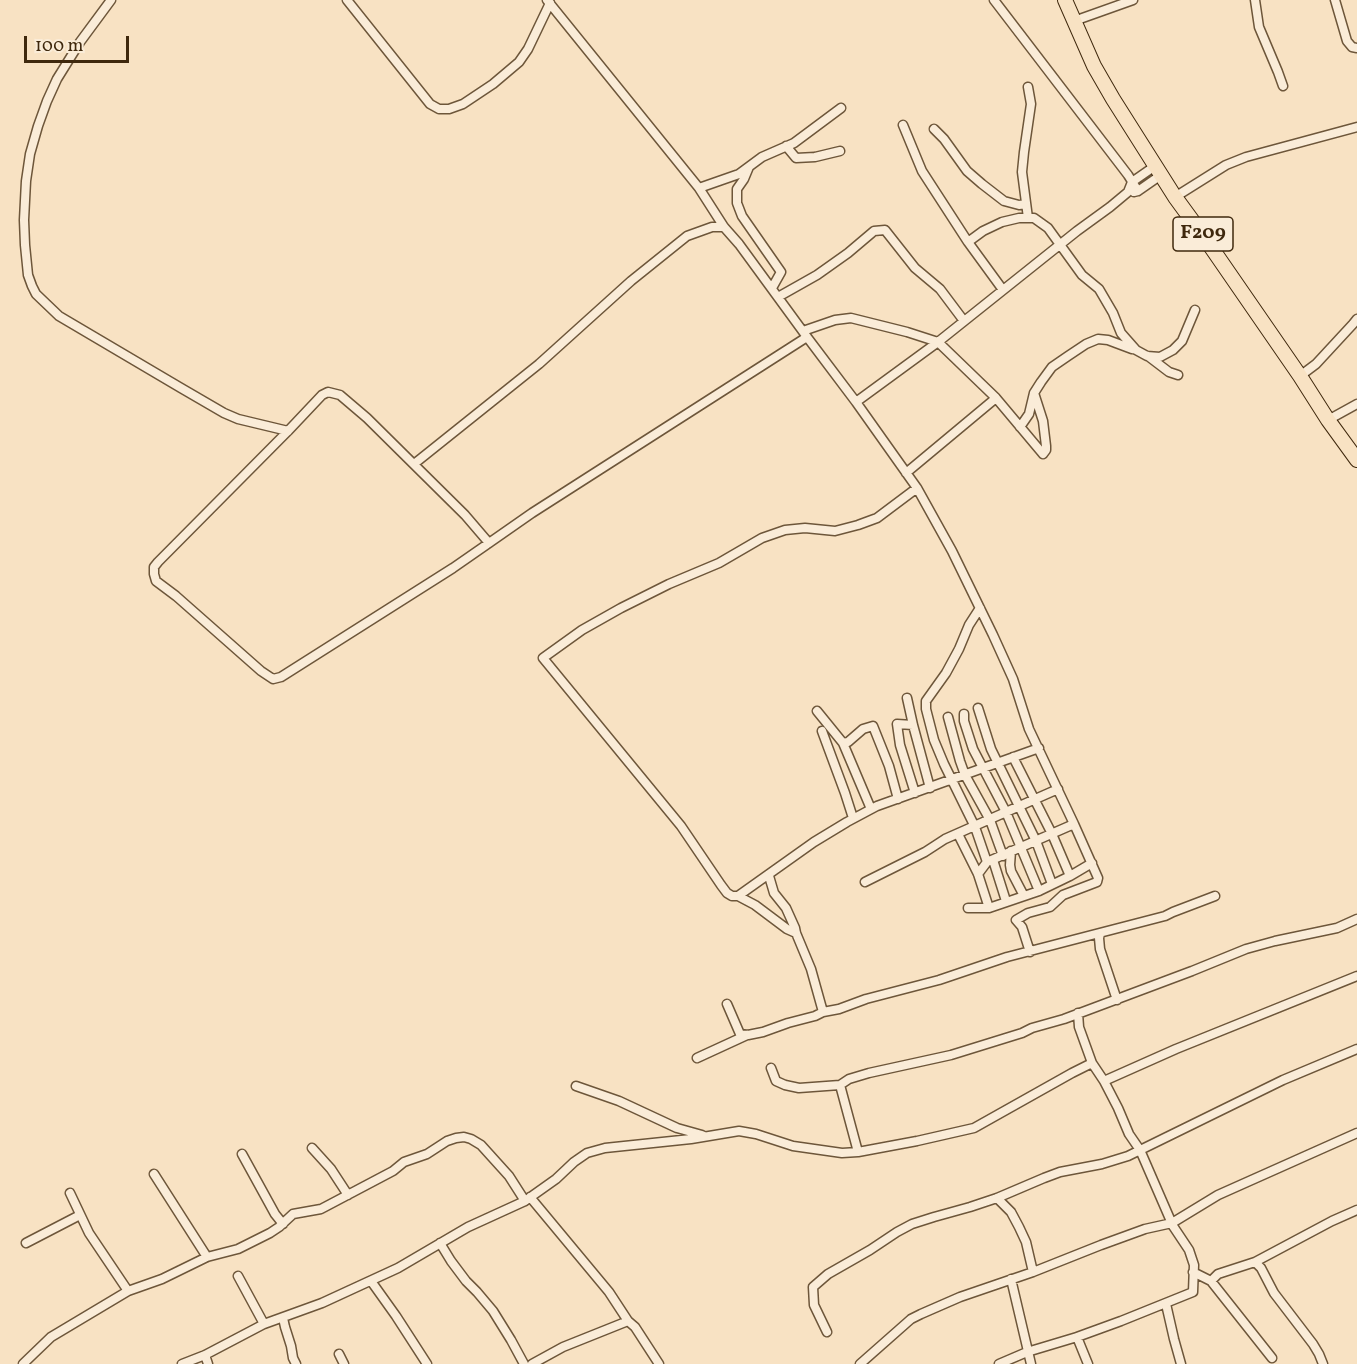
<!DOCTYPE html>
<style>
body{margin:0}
#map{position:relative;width:1357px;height:1364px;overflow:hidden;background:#f8e2c3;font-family:Vollkorn,serif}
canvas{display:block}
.scale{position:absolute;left:24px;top:36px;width:105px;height:27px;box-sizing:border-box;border:3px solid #3f280d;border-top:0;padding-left:8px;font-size:18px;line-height:21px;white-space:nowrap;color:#3f280d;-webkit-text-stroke:4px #faecd8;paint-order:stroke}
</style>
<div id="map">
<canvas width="1357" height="1364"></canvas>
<div class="scale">100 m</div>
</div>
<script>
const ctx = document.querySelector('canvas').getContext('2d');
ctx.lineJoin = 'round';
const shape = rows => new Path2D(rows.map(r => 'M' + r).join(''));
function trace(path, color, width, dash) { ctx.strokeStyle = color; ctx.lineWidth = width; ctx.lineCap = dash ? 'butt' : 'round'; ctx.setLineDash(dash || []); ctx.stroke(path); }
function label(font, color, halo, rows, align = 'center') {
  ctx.font = font + ' Vollkorn,serif'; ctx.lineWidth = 4.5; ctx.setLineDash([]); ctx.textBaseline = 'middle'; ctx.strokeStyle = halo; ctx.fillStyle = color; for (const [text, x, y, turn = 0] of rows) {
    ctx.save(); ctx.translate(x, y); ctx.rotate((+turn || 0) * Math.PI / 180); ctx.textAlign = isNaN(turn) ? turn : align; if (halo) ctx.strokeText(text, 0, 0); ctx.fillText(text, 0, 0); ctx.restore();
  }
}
const minor = shape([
 [111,0,80,42,57,79,47,101,38,126,30,154,26,181,24,220,25,245,28,275,32,286,36,294,59,316,181,388,224,413,238,419,288,431],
 [347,0,430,104,439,109,449,109,463,104,493,84,519,62,528,49,550,3],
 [547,0,699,188,724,227,739,244,807,337,856,402,917,488,952,551,993,635,1013,679,1029,729,1074,824,1098,878,1097,882,1063,895,1050,907,1028,913,1016,920,1022,927,1030,952],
 [994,0,1128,175,1138,191],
 [1255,0,1259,27,1278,72,1283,86],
 [1335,0,1347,41,1352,47,1357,48],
 [1074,21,1133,0],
 [1028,87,1031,104,1024,152,1022,172,1028,218],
 [903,125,922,171,968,242,1003,290],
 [934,129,944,139,967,171,982,184,1004,201,1019,205,1026,204],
 [786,146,796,158,815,157,840,151],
 [749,167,744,179,737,189,737,203,742,216,781,272,772,288],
 [699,188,739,174,762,157,794,143,841,108],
 [1134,192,1138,191,1161,175],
 [1175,197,1226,165,1246,157,1357,127],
 [968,242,983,231,1002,222,1019,218,1034,218,1048,228,1082,275,1099,289,1113,313,1121,333,1136,350,1147,356,1160,357,1173,350,1182,341,1195,310],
 [778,297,817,275,848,253,874,231,885,230,915,268,940,289,964,321],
 [803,331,835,320,851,318,907,332,938,342,996,398,1043,454],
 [1148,356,1169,372,1178,375],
 [1300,376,1316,364,1353,324,1357,319],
 [1034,393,1043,421,1046,446,1046,450,1043,454],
 [856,402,938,342,1077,231,1110,207,1128,192,1132,182,1155,166],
 [1328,420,1357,404],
 [1020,427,1029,414,1034,393,1041,382,1052,367,1068,356,1086,344,1098,339,1108,340,1132,349],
 [414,464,539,364,631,281,687,236,712,227,724,227],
 [906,473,996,398],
 [917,488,877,518,858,525,835,531,805,528,785,530,762,538,719,563,669,584,621,608,582,630,543,658,681,826,721,885,727,893,732,896,738,896,814,842,847,822,877,806,1039,748],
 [489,543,465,515,367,418,340,395,328,392,322,395,288,431,158,562,154,567,154,574,156,581,176,596,261,671,273,679,281,677,453,568,489,543,532,513,807,337],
 [980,608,969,625,959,649,946,673,926,701,926,709,934,740,944,764,975,827,987,862],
 [907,698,913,725,930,788],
 [978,708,991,749,1036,841,1052,884],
 [817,711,843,743,871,809],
 [964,714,964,721,973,749,1006,812,1039,891],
 [948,717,960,761,965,775,990,820,1003,856],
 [913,725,897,724,900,745,915,793],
 [822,731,845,793,853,818],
 [843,743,848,742,863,729,873,726,889,766,898,799],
 [1013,757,1052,834,1070,876],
 [958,834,978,874,989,908],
 [1011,851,1010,865,1011,871,1024,896],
 [993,860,1006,901],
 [978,874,987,862,1074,824],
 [769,876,774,893,786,908,795,928,796,933,811,969,823,1012],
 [865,882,925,852,945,839,1058,789],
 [738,896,755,905,787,929,796,933],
 [968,908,989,908,1039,891,1070,876,1092,863],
 [1100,934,1099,938,1100,949,1117,1000],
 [727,1004,740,1034,748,1035,763,1032,788,1023,815,1016,823,1012,839,1009,866,999,939,980,1007,957,1165,916,1173,912,1215,896],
 [697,1058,747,1035],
 [771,1068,776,1081,785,1085,799,1088,840,1085,849,1079,869,1073,951,1055,1022,1033,1032,1028,1064,1019,1192,971,1246,949,1275,941,1337,928,1357,919],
 [1104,1081,1176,1049,1357,976],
 [840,1085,858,1152],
 [576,1086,619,1101,677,1128,702,1135],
 [312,1148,331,1169,348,1195],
 [242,1154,275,1214,283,1224],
 [154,1174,207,1257],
 [70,1193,89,1233,128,1291,162,1279,207,1257,238,1249,270,1233,279,1227,293,1214,321,1209,393,1171,404,1162,427,1154,447,1141,456,1138,464,1137,471,1139,481,1145,509,1176,525,1201],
 [530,1197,609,1292,628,1321,635,1327,659,1364],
 [997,1198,1011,1212,1019,1227,1026,1242,1033,1272],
 [26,1243,80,1215],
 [440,1243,451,1261,466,1281,477,1292,493,1311,511,1340,524,1364],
 [1255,1262,1332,1221,1357,1210],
 [1193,1272,1211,1281,1218,1274,1255,1262,1261,1268,1274,1293,1313,1344,1319,1354,1323,1364],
 [238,1276,264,1324],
 [1011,1279,1031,1364],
 [371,1281,396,1316,427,1364],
 [1211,1281,1272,1358],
 [1166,1304,1174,1339,1181,1364],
 [283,1318,285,1327,291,1346,293,1358,296,1364],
 [827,1332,814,1305,813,1287,828,1274,870,1250,897,1232,912,1224,934,1217,970,1207,997,1198,1044,1178,1060,1172,1102,1164,1128,1156,1283,1080,1357,1049],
 [1077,1337,1088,1364],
 [339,1354,344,1364],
 [205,1355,208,1364],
 [23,1364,51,1337,128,1291],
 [182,1364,205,1355,264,1324,322,1303,398,1268,468,1227,525,1201,556,1179,574,1162,587,1153,605,1148,691,1139,739,1131,756,1134,793,1146,842,1153,858,1152,917,1141,974,1128,1072,1073,1092,1063],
 [532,1364,563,1347,628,1321],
 [860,1364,911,1319,921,1314,960,1297,1033,1272,1101,1245,1145,1229,1172,1223,1218,1195,1357,1133],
 [999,1364,1027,1352,1077,1337,1121,1321,1193,1292,1194,1265,1189,1250,1173,1226,1140,1150,1129,1134,1118,1108,1104,1081,1092,1063,1079,1027,1078,1013]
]);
const primary = shape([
 [1065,0,1094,66,1113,99,1175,197,1202,234,1300,376,1328,420,1357,460]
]);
trace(minor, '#6d563a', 11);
trace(primary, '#3f280d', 16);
trace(minor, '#faecd8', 8);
trace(primary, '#f8e2c3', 14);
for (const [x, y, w] of [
 [1203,234,60]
]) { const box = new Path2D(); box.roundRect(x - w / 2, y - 17, w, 34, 4.5); ctx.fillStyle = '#faecd8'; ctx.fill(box); trace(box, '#3f280d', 1.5); }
label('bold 20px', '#3f280d', null, [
 ["F209",1203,234]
]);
</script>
